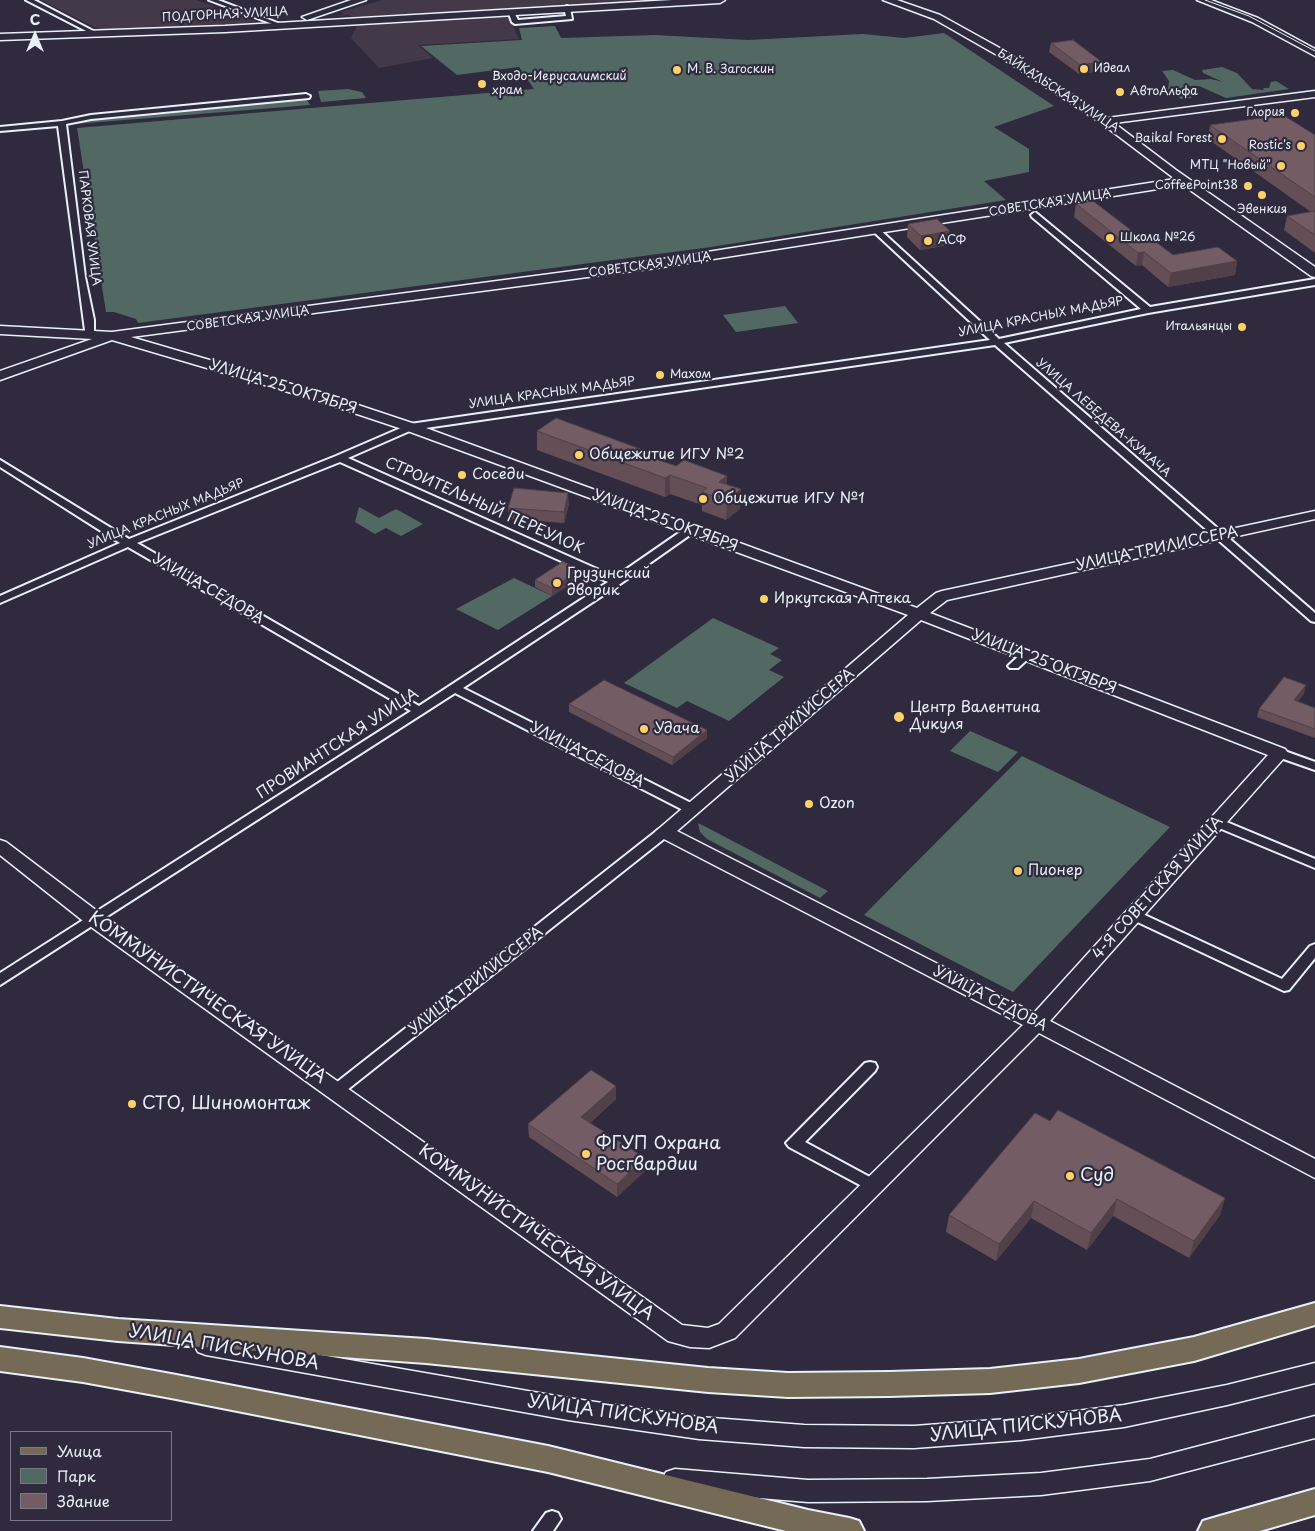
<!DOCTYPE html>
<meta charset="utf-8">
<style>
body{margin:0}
#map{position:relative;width:1315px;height:1531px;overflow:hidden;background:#2f2a3d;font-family:"Playpen Sans",sans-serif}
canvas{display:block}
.legend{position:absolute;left:10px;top:1431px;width:162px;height:90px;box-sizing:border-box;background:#2f2a3d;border:1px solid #797a88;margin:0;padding:6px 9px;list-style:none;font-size:15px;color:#e8f1f8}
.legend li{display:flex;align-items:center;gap:10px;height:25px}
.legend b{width:25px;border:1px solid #797a88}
.north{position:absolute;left:10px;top:10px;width:50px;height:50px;-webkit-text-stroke:4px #2f2a3d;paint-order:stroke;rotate:0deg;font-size:14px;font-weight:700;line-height:20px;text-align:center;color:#e8f1f8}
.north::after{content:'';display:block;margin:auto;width:18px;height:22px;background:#e8f1f8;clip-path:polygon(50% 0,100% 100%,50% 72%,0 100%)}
</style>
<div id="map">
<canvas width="1315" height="1531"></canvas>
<ul class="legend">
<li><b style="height:6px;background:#756a55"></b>Улица</li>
<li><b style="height:14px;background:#526863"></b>Парк</li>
<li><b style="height:14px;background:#745c65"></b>Здание</li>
</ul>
<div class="north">С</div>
</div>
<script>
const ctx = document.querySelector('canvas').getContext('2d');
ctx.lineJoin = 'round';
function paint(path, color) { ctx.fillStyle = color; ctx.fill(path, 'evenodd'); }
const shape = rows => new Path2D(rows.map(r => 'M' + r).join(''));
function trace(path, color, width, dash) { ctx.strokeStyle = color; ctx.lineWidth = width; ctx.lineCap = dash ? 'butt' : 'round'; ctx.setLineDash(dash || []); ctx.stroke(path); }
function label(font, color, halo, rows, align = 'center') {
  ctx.font = font + ' "Playpen Sans",sans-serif'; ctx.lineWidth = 4.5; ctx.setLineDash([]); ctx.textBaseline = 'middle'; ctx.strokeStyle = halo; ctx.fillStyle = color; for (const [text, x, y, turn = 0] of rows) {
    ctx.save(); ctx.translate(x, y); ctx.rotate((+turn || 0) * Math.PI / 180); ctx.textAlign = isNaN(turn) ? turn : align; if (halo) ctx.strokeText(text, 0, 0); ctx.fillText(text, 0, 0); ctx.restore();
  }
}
paint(shape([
 [41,0,196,0,257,22,226,26,100,30],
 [382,0,668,0,352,17,349,15,337,16,344,14,341,12],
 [508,15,519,39,418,45,433,58,379,68,351,38,357,25]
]), '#443949');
paint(shape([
 [555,26,561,38,655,35,748,40,863,34,904,38,944,33,1054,106,994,127,1029,149,1029,172,984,181,1006,200,711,247,138,323,136,319,114,312,106,312,77,128,534,89,519,67,457,75,421,46,522,40,519,28],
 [1222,67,1237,73,1252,89,1264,90,1263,88,1269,88,1271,82,1276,81,1289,89,1226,98,1199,86,1187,86,1186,88,1190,93,1188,94,1192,98,1181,99,1168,89,1169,81,1162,71,1173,70,1195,80,1211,79,1223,82,1203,73,1202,70],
 [348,89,362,92,366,98,321,102,318,91],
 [297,100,307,100,310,105,75,124,94,120,175,110],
 [785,306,798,323,736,332,723,315],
 [359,507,379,518,396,509,423,524,401,536,386,528,375,534,355,522],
 [514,578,552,596,498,630,456,609],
 [713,618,779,648,770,654,782,660,769,670,784,677,729,721,687,701,677,708,624,683],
 [970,731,1018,752,998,772,950,751],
 [1022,756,1170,827,1013,992,864,915],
 [698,823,708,828,828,891,820,898,707,839,700,832]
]), '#526863');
const street = shape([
 [26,0,34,0,97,33,92,34,26,0],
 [209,0,218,0,283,25,278,26,209,0],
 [567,6,570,8,572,19,515,24,512,22,508,11,513,10,518,20,566,16,564,8,567,6],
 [306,94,310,96,309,98,91,119,66,124,85,277,94,320,94,336,92,338,86,338,58,126,0,131,0,127,62,121,91,115,306,94],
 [1035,212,1150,307,1315,279,1315,285,1148,313,1004,343,1315,613,1315,622,1311,621,995,345,412,430,348,458,615,577,686,528,694,528,695,530,694,532,620,584,463,688,697,806,698,809,697,812,687,812,455,693,0,985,0,973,411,711,128,547,0,603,0,596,120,543,0,467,0,460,129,539,336,456,410,424,990,340,875,233,874,231,878,228,999,339,1141,309,1032,217,1031,215,1035,212],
 [340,462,608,582,419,706,137,543,340,462],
 [1026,651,1030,653,1032,655,1030,657,1018,668,1010,668,1008,666,1010,664,1022,653,1026,651],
 [1279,749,1315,762,1315,770,1275,756,1273,753,1275,750,1279,749],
 [1217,818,1315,859,1315,868,1212,825,1211,822,1217,818],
 [664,828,671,832,669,835,342,1094,337,1096,332,1094,330,1090,332,1086,659,829,664,828],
 [1134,910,1282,979,1310,946,1315,944,1315,958,1289,990,1284,991,1129,918,1127,915,1129,912,1134,910],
 [870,1062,875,1063,877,1067,875,1071,805,1142,879,1182,881,1186,879,1190,873,1192,789,1147,786,1143,865,1063,870,1062],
 [552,1511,558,1513,561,1519,553,1531,533,1531,546,1513,552,1511]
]);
const secondary = shape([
 [351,0,366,0,310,19,307,20,302,17,351,0],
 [672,0,725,0,720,3,225,32,0,40,0,34,225,26,672,0],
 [883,0,897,0,940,15,1005,51,1107,118,1315,91,1315,97,1114,123,1176,170,1315,267,1315,277,1311,276,1183,185,656,268,131,337,322,393,415,424,917,608,936,593,942,591,1315,511,1315,519,947,600,930,613,1285,749,1288,753,1285,757,1050,1021,1315,1159,1315,1178,1039,1033,735,1338,709,1348,690,1347,668,1341,87,924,0,855,0,840,6,842,101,914,682,1325,708,1328,719,1324,1023,1025,658,836,655,832,908,615,405,430,312,399,112,340,0,380,0,371,92,339,0,334,0,326,112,332,656,260,1175,179,1101,123,997,55,934,19,883,0],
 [921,620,1268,755,1034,1013,677,831,921,620],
 [1197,0,1211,0,1258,18,1315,49,1315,56,1252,22,1197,0],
 [206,1335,568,1398,699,1417,804,1425,914,1426,1021,1418,1124,1405,1227,1385,1315,1363,1315,1383,1227,1405,1124,1427,1021,1440,914,1448,804,1447,699,1439,568,1420,206,1355,198,1352,194,1345,198,1338,206,1335],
 [1315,1416,1315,1438,1150,1481,1041,1495,927,1501,808,1502,675,1491,666,1488,662,1480,666,1472,675,1469,808,1480,927,1479,1041,1473,1150,1459,1315,1416]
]);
const primary = shape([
 [1315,1303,1315,1325,1194,1361,1079,1383,990,1393,889,1396,788,1397,708,1392,426,1363,118,1341,0,1328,0,1306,118,1319,426,1339,708,1368,788,1373,889,1372,990,1369,1079,1359,1194,1337,1315,1303],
 [0,1347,83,1358,171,1374,548,1446,808,1510,849,1518,859,1521,864,1531,786,1531,548,1472,171,1398,83,1382,0,1371,0,1347],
 [1315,1489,1315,1515,1260,1531,1198,1531,1203,1521,1213,1518,1315,1489]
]);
trace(street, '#e8f1f8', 4);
trace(secondary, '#e8f1f8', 3);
trace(primary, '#e8f1f8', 4);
paint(street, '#2f2a3d');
paint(secondary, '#2f2a3d');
paint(primary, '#756a55');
trace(shape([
 [1205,0,1249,16,1315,51]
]), '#e8f1f8', 1);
paint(shape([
 [1051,43,1101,71,1079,74,1049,52],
 [1210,125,1315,135,1315,253,1284,230,1287,216,1311,212,1208,139],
 [1076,204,1144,240,1173,255,1237,261,1235,275,1168,287,1142,265,1136,266,1074,217],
 [908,224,950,231,949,245,920,250,907,237],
 [537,431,646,455,727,485,740,509,726,520,702,511,702,505,670,494,665,497,537,450],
 [569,504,564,523,509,519,508,508],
 [580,578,552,596,535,587,535,580],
 [1304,694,1297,702,1315,708,1315,738,1257,717,1259,709],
 [569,704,707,738,672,765,569,712],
 [616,1086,616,1099,590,1123,645,1171,617,1197,529,1137,528,1124],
 [1050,1121,1225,1198,1220,1215,1189,1258,1113,1216,1087,1250,1031,1218,996,1261,946,1232,949,1215]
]), '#644f57');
paint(shape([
 [1102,62,1101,71,1079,74,1080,65],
 [950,231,949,245,920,250,921,236],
 [1144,252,1142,265,1136,266,1138,253],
 [1237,261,1235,275,1168,287,1171,273],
 [670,475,670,494,665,497,665,478],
 [727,476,727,495,719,482],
 [741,489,740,509,726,520,727,501],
 [568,493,569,504,564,523,564,512],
 [580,570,580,578,552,596,552,588],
 [1306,685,1304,694,1292,709,1294,700],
 [707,730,707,738,672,765,673,757],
 [616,1086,616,1099,581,1130,581,1117],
 [645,1158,645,1171,617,1197,617,1184],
 [1225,1198,1220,1215,1189,1258,1194,1241],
 [1117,1199,1113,1216,1087,1250,1091,1233],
 [1034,1201,1031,1218,996,1261,999,1244]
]), '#514047');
const building = shape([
 [1073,40,1102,62,1080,65,1051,43,1073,40],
 [1283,115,1315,135,1315,197,1210,125,1283,115],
 [1093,201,1144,240,1152,239,1173,255,1218,247,1237,261,1171,273,1144,252,1138,253,1076,204,1093,201],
 [1315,211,1315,235,1287,216,1315,211],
 [937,219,950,231,921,236,908,224,937,219],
 [556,418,646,451,642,454,676,466,684,460,727,476,719,482,741,489,727,501,702,492,707,488,670,475,665,478,537,431,556,418],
 [514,488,568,493,564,512,508,508,514,488],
 [562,562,580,570,552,588,535,580,562,562],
 [1284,677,1306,685,1294,700,1315,708,1315,729,1259,709,1284,677],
 [604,680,707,730,673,757,569,704,604,680],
 [591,1070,616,1086,581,1117,645,1158,617,1184,528,1124,591,1070],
 [1058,1110,1225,1198,1194,1241,1117,1199,1091,1233,1034,1201,999,1244,949,1215,1035,1113,1050,1121,1058,1110]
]);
paint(building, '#745c65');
trace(building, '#514047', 1);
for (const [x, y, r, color] of [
 [1084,69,5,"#ffd166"],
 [677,70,5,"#ffd166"],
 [482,84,5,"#ffd166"],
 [1120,92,5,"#ffd166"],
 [1295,113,5,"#ffd166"],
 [1222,139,5,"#ffd166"],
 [1301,146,5,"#ffd166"],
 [1281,166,5,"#ffd166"],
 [1248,186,5,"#ffd166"],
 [1262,195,5,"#ffd166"],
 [1110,238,5,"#ffd166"],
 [928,241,5,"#ffd166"],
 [1242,327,5,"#ffd166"],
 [660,375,5,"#ffd166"],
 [579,455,5,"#ffd166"],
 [462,475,5,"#ffd166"],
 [703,499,5,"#ffd166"],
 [557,583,5,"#ffd166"],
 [764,599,5,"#ffd166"],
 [899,717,6,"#ffd166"],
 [644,729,5,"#ffd166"],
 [809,804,5,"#ffd166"],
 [1018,871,5,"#ffd166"],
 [132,1104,5,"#ffd166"],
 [586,1154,5,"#ffd166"],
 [1070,1176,5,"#ffd166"]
]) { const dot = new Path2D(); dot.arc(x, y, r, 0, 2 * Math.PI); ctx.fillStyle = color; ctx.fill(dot); trace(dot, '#2f2a3d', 2); }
label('12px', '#e8f1f8', '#2f2a3d', [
 ["ПОДГОРНАЯ УЛИЦА",225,15,-3],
 ["БАЙКАЛЬСКАЯ УЛИЦА",1058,91,33],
 ["СОВЕТСКАЯ УЛИЦА",1050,203,-9],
 ["ПАРКОВАЯ УЛИЦА",89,228,83],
 ["СОВЕТСКАЯ УЛИЦА",650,265,-8],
 ["УЛИЦА КРАСНЫХ МАДЬЯР",1041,317,-11],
 ["СОВЕТСКАЯ УЛИЦА",248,319,-8],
 ["УЛИЦА КРАСНЫХ МАДЬЯР",552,393,-8],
 ["УЛИЦА ЛЕБЕДЕВА-КУМАЧА",1103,418,41],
 ["УЛИЦА КРАСНЫХ МАДЬЯР",166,514,-22]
]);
label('12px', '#e8f1f8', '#2f2a3d', [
 ["Идеал",1094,69],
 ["М. В. Загоскин",687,70],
 ["Входо-Иерусалимский",492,77],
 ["храм",492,91],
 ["АвтоАльфа",1130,92],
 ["Глория",1285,113,"right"],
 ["Baikal Forest",1212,139,"right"],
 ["Rostic's",1291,146,"right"],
 ["МТЦ \"Новый\"",1271,166,"right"],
 ["CoffeePoint38",1238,186,"right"],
 ["Эвенкия",1262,210,"center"],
 ["Школа №26",1120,238],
 ["АСФ",938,241],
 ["Итальянцы",1232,327,"right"],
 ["Махом",670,375]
], 'left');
label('15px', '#e8f1f8', '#2f2a3d', [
 ["УЛИЦА 25 ОКТЯБРЯ",283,387,17],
 ["СТРОИТЕЛЬНЫЙ ПЕРЕУЛОК",484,506,24],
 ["УЛИЦА 25 ОКТЯБРЯ",665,521,20],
 ["УЛИЦА ТРИЛИССЕРА",1157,549,-12],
 ["УЛИЦА СЕДОВА",208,589,30],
 ["УЛИЦА 25 ОКТЯБРЯ",1044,662,21],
 ["УЛИЦА ТРИЛИССЕРА",790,726,-41],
 ["ПРОВИАНТСКАЯ УЛИЦА",338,744,-33],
 ["УЛИЦА СЕДОВА",587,755,27],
 ["4-Я СОВЕТСКАЯ УЛИЦА",1158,888,-48],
 ["УЛИЦА ТРИЛИССЕРА",476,981,-38],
 ["УЛИЦА СЕДОВА",990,999,27]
]);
label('15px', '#e8f1f8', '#2f2a3d', [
 ["Общежитие ИГУ №2",589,455],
 ["Соседи",472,475],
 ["Общежитие ИГУ №1",713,499],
 ["Грузинский",567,574],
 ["дворик",567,591],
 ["Иркутская Аптека",774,599],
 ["Центр Валентина",910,708],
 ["Дикуля",910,725],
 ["Удача",654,729],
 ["Ozon",819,804],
 ["Пионер",1028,871]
], 'left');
label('18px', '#e8f1f8', '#2f2a3d', [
 ["КОММУНИСТИЧЕСКАЯ УЛИЦА",207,998,35],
 ["КОММУНИСТИЧЕСКАЯ УЛИЦА",536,1233,36],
 ["УЛИЦА ПИСКУНОВА",224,1348,10],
 ["УЛИЦА ПИСКУНОВА",623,1415,8],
 ["УЛИЦА ПИСКУНОВА",1026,1426,-6]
]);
label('18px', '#e8f1f8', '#2f2a3d', [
 ["СТО, Шиномонтаж",142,1104],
 ["ФГУП Охрана",596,1144],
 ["Росгвардии",596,1165],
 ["Суд",1080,1176]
], 'left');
</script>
